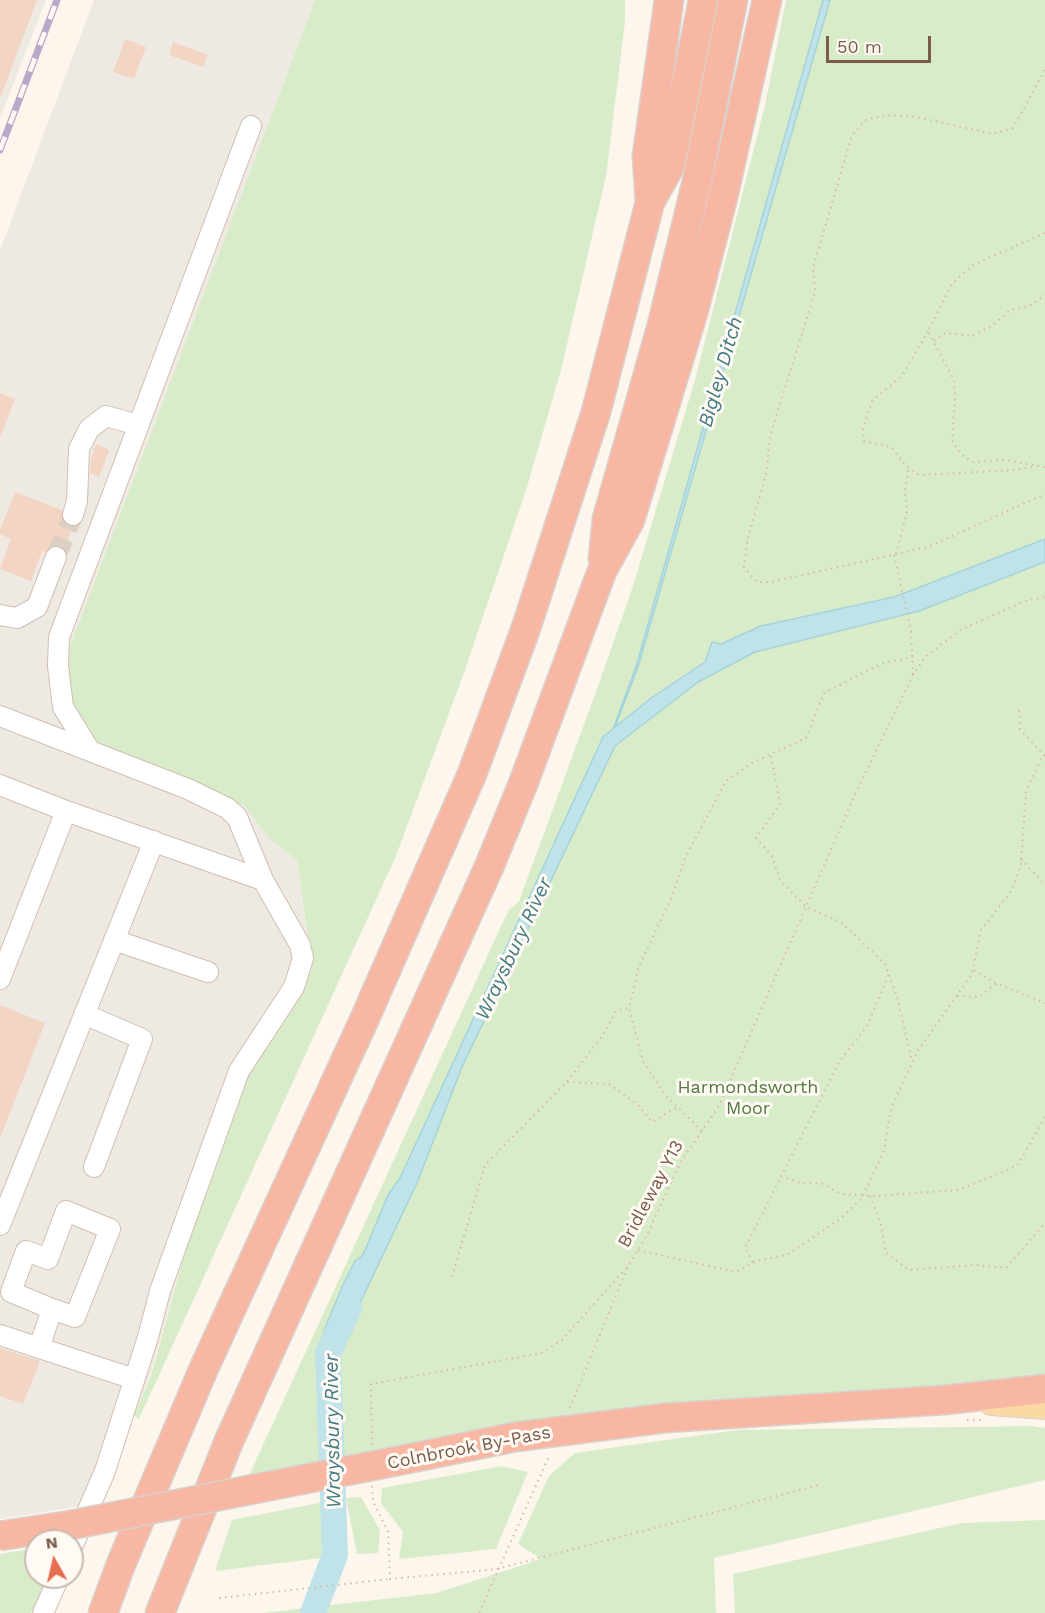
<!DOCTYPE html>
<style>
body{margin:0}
#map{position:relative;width:1045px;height:1613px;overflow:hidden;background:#fdf6ec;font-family:"Work Sans",sans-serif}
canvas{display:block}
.north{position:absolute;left:24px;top:1529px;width:60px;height:60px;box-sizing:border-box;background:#fffaf3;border:2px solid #cabbb1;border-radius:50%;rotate:352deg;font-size:16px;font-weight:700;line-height:24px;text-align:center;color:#7a5c4d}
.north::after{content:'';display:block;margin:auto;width:21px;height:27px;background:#e76f51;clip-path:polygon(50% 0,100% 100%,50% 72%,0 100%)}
.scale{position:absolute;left:826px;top:36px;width:105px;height:27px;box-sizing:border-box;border:3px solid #7a5c4d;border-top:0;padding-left:8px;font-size:18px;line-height:21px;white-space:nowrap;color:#7a5c4d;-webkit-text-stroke:4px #fffaf3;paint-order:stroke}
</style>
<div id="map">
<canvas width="1045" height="1613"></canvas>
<div class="north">N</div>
<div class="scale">50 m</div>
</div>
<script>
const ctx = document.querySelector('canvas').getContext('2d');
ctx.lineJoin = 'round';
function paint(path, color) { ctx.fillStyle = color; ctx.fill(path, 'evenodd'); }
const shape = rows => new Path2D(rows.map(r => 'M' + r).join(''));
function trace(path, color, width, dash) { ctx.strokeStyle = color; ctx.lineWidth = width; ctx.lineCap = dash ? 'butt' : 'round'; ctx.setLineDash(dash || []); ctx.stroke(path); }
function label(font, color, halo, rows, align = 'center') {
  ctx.font = font + ' "Work Sans",sans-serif'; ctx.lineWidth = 6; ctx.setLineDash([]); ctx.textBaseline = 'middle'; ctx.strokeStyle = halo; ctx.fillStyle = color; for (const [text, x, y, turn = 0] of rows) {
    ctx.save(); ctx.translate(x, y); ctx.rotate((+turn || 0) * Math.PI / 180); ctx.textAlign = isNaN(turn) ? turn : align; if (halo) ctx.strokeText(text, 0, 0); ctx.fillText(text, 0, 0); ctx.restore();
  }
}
paint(shape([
 [0,0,46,0,0,118],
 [94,0,315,0,65,660,139,763,245,806,268,838,297,860,312,969,272,1035,192,1226,150,1376,98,1503,0,1519,0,250]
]), '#efe9e4');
paint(shape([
 [315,0,625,0,625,22,606,176,561,370,527,487,465,670,396,856,139,1419,134,1415,151,1376,192,1226,250,1068,312,969,297,860,268,838,245,806,94,746,67,704,65,660],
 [786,0,1045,0,1045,1375,946,1389,817,1393,646,1407,246,1482,508,911,519,901,596,692,633,586,695,380,765,105],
 [1033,1426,1045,1428,1045,1480,714,1558,716,1613,262,1613,437,1593,541,1559,518,1544,549,1476,575,1453,737,1430],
 [502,1466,528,1472,496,1549,399,1559,403,1532,381,1503,382,1488],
 [361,1497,380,1530,378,1553,357,1554,346,1498],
 [329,1501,332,1519,321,1558,215,1571,232,1520],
 [1045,1520,1045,1613,735,1613,733,1574,962,1523],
 [36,1548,36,1577,51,1577,31,1613,0,1613,0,1554]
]), '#d8ecc9');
const water = shape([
 [823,0,830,0,638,667,615,727,650,699,705,662,712,642,721,644,761,626,894,597,1045,539,1045,562,919,611,755,652,698,682,615,746,462,1067,417,1183,342,1341,323,1333,343,1285,355,1261,363,1255,388,1195,400,1178,603,737,613,729,636,667,823,0]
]);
paint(water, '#bfe3e8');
trace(water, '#a5d3da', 1.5);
trace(shape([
 [313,1613,335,1555,328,1353,349,1308]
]), '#bfe3e8', 26);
paint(shape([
 [0,0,37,0,1,96,0,95],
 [125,39,146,47,134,79,113,72],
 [173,42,208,55,203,67,169,55],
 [0,393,15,399,1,435,0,435],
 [96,444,109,450,99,477,90,473,91,459],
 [15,492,62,510,64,523,73,527,64,549,55,545,45,553,42,551,31,581,0,569,11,539,0,534,0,530],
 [0,1005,45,1023,1,1136,0,1136],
 [0,1348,40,1361,23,1404,0,1396]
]), '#f3d5c3');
trace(shape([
 [56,557,73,515]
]), '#dcd0c4', 20, [20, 10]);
const minor = shape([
 [73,515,77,501,79,449,89,429,106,416,138,425],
 [0,615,17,618,37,607,56,557],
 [0,716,188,789,227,808,237,817,263,880,300,945,303,958,294,987,239,1071,160,1291,148,1337,105,1471,72,1547],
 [90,751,63,707,58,666,59,637,251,126],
 [0,785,66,811],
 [114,940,208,972],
 [0,979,66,811,263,880],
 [84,1014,142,1039,94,1167],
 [0,1225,154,841],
 [0,1335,134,1379],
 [39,1348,52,1309,75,1317,110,1229,66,1211,48,1259,26,1251,11,1292,52,1309],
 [43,1613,59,1577]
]);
const major = shape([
 [991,1403,1045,1407]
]);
const highway = shape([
 [650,202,647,156,669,0],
 [603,558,607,519,662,325,697,181,733,0],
 [397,1461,515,1437,665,1418,944,1400,1045,1389],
 [103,1613,121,1564,204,1368,365,1018,472,774,526,628,596,412,650,202,670,166,703,0],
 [160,1613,229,1441,489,867,523,784,602,571,630,520,693,313,723,197,767,0]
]);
trace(minor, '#d1beb0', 22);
trace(major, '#dad1cd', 26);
trace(highway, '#dad1cd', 31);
trace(shape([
 [1045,70,1013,128,992,134,917,117,885,115,866,120,852,135,813,268,815,292,770,436,766,475,748,537,744,567,757,582,771,582,928,547,1045,494],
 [1045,233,973,265,952,284,928,331,954,380,955,400,952,440,961,454,972,462,1004,460,1045,467],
 [928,331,902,376,872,401,863,429,864,441,891,447,905,465,919,475,1015,470,1037,466],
 [934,341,945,333,973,336,993,325,1010,310,1028,307,1045,295],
 [896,554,907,512,905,489,909,468],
 [894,555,911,630,913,675],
 [1019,710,1020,729,1045,756],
 [771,756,780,804,756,838,772,856,780,880,806,907,841,922,885,964,897,997,912,1061],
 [1021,859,1045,885],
 [974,970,993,982,1045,1003],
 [957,996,979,997,997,983],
 [567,1082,609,1084,638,1105,652,1122,677,1107],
 [702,1131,665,1095,643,1061,629,1008,639,966,671,899,685,858,726,781,752,763,806,738,824,693,881,664,913,657],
 [781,1176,800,1183,821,1183,841,1194,875,1196,958,1190,1017,1166,1045,1117],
 [870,1196,881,1224,886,1253,909,1270,975,1265,1006,1268,1045,1223],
 [638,1250,736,1272,756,1261,787,1255,840,1219,862,1198,884,1151,891,1109,917,1052,972,974,981,930,1012,890,1021,864,1026,791,1041,759,1045,756],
 [753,1262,745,1248,839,1062,867,1026,889,974],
 [452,1277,485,1165,567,1082,603,1035,616,1011,628,1008],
 [570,1408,628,1266,646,1237,680,1163,719,1106,857,790,913,675,926,656,962,629,1025,601,1045,597],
 [967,1420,982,1420],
 [372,1445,371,1384,542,1353,562,1340,626,1268],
 [372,1486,373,1501,388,1532,390,1579,497,1569,819,1485],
 [219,1598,390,1579],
 [479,1613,550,1454]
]), '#d9b8a5', 2, [1.5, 4.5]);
trace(minor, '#fff', 20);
trace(major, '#fbd9a5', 24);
trace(highway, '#f7b7a3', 28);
const rail = shape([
 [0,150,57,0]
]);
trace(rail, '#b9a8c9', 7);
trace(rail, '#fffaf3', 4.5, [14]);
const highwayBridge = shape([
 [0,1536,71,1525,397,1461]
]);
trace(highwayBridge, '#dad1cd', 31, []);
trace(highwayBridge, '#f7b7a3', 28);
label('18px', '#537a41', '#fffaf3', [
 ["Harmondsworth",748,1088],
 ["Moor",748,1109]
]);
label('18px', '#7a5c4d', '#fffaf3', [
 ["Bridleway Y13",651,1194,-62],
 ["Colnbrook By-Pass",469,1448,-11]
]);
label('italic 20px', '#437c86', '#fffaf3', [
 ["Bigley Ditch",721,372,-74],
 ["Wraysbury River",514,949,-65],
 ["Wraysbury River",333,1431,-91]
]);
</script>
